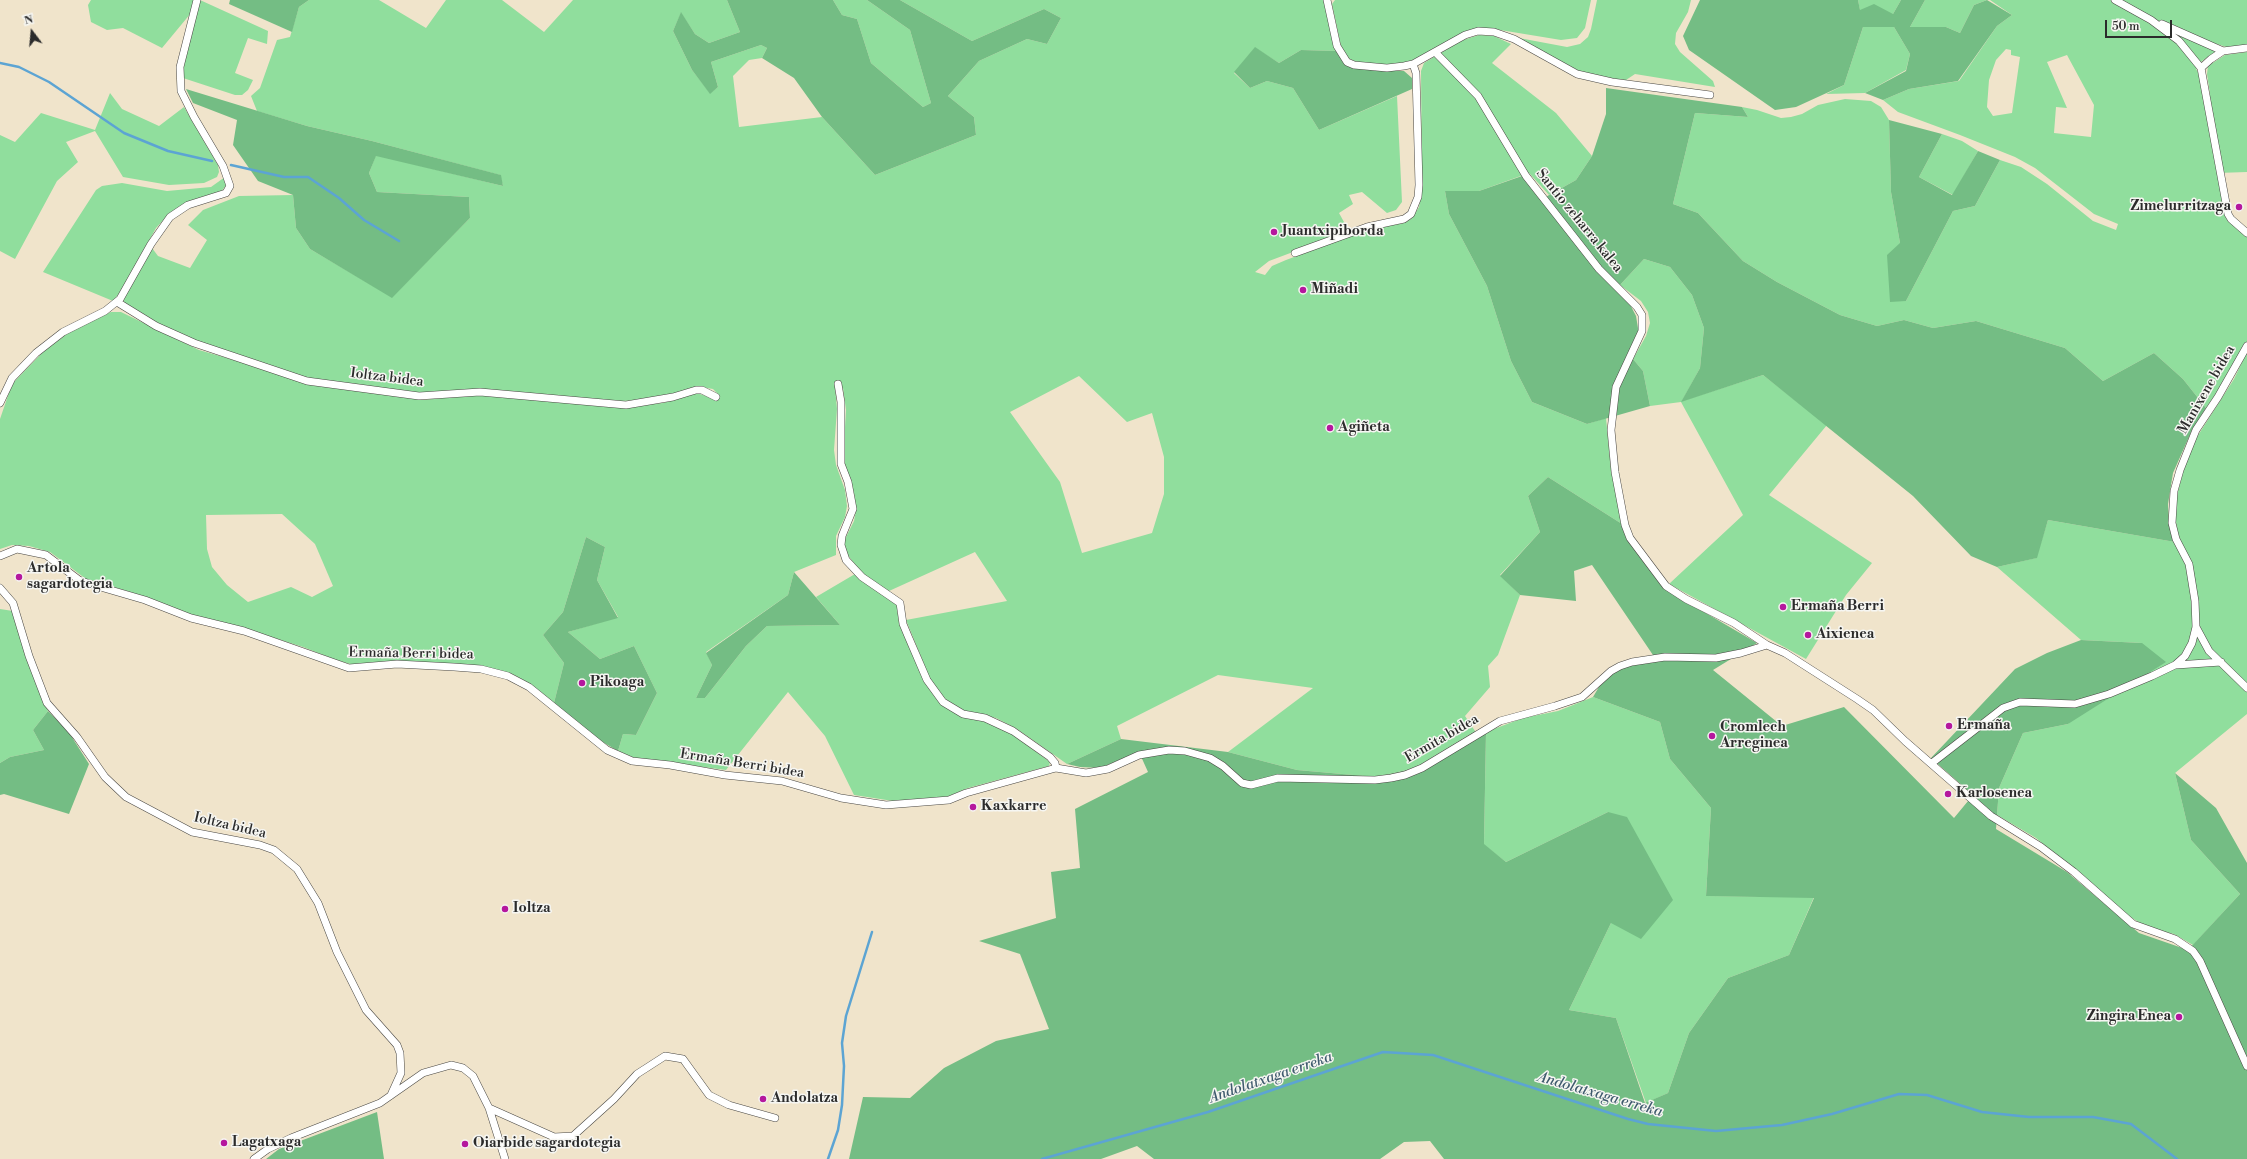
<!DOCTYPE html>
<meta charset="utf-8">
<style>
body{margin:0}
#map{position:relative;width:2247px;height:1159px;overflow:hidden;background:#f0e4cb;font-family:"Libre Bodoni",serif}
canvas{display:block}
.north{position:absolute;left:12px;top:12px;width:40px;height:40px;-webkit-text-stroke:3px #f6f6f2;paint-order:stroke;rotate:344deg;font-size:11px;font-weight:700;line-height:16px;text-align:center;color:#2b2b2b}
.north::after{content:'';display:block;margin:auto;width:14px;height:18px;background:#2b2b2b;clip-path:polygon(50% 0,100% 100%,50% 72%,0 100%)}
.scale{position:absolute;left:2105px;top:20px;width:67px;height:18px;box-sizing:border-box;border:2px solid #2b2b2b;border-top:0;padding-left:5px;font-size:12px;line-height:14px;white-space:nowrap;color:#2b2b2b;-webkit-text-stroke:3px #f6f6f2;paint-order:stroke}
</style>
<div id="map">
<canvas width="2247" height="1159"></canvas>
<div class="north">N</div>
<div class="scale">50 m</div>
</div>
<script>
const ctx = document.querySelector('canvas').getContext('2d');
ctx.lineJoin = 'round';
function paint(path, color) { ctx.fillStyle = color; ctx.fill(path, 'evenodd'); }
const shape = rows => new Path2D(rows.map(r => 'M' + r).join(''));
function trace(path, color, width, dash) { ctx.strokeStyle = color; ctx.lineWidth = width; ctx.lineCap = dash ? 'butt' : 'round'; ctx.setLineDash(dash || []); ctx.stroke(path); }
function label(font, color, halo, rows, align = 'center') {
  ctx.font = font + ' "Libre Bodoni",serif'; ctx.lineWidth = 3; ctx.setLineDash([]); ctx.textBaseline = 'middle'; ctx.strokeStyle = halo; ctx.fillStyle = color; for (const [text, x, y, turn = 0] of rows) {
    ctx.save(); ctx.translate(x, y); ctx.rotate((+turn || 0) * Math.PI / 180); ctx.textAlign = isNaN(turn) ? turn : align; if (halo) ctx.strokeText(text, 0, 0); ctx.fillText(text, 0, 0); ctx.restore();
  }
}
paint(shape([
 [91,0,194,0,191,13,162,48,123,28,107,30,91,22,88,5],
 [200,0,268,31,267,44,248,38,235,73,253,80,248,90,242,95,235,95,183,78,185,57],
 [309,0,379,0,426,28,446,0,502,0,544,32,573,0,727,0,740,32,709,43,695,34,681,13,673,31,692,70,710,93,718,87,711,62,761,45,767,48,762,58,749,60,733,76,739,127,822,117,875,175,976,135,974,117,948,96,979,61,1027,39,1047,44,1061,18,1044,9,972,41,900,0,1324,0,1337,51,1301,50,1279,63,1255,48,1234,73,1250,88,1267,81,1293,88,1319,130,1397,96,1402,202,1396,210,1387,213,1362,192,1349,195,1353,204,1339,213,1349,231,1269,261,1255,272,1265,275,1272,266,1286,260,1370,229,1404,223,1412,218,1419,207,1422,189,1421,71,1424,63,1460,41,1479,35,1494,36,1511,44,1492,63,1556,113,1592,156,1576,180,1549,195,1529,173,1479,191,1445,191,1449,214,1487,286,1511,361,1532,402,1587,424,1606,418,1611,470,1622,524,1548,477,1528,496,1540,532,1500,575,1520,595,1498,655,1488,666,1490,687,1465,716,1475,731,1415,768,1376,777,1297,770,1228,752,1313,688,1218,675,1117,726,1121,739,1067,764,1017,729,996,718,963,711,950,703,939,693,930,679,906,620,1007,601,975,552,889,591,862,574,847,554,844,541,854,521,856,510,854,493,843,461,846,410,843,388,835,386,837,409,834,450,836,465,845,490,847,506,845,517,836,536,836,555,794,572,788,595,706,652,712,665,696,698,705,698,746,646,767,626,840,625,816,597,855,574,892,599,897,606,899,623,925,681,935,697,945,707,960,715,988,721,1008,731,1050,762,1049,766,968,788,947,797,893,801,854,795,825,736,788,692,726,770,634,758,618,751,623,734,636,735,657,693,634,646,600,659,568,632,618,617,597,580,605,547,586,537,563,612,543,635,564,663,554,703,532,685,510,673,474,665,400,661,354,665,336,660,303,647,230,624,201,619,127,591,86,579,50,552,29,546,12,545,0,549,0,419,12,384,44,351,72,330,111,312,121,312,199,350,265,369,308,384,423,400,480,394,618,407,663,403,697,393,715,399,719,395,713,389,701,387,644,400,621,401,478,390,420,394,306,379,193,341,128,308,123,300,152,248,158,256,190,268,207,240,188,225,203,210,239,196,293,195,296,228,310,249,392,297,470,218,469,197,377,192,369,173,376,155,503,186,500,175,372,141,307,126,257,111,251,96,260,88,277,40,290,37,299,7],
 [1079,376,1127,422,1152,413,1164,457,1164,494,1152,533,1082,553,1060,482,1010,412],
 [282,514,315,544,333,586,312,597,291,587,248,602,227,585,212,567,207,549,206,515],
 [833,0,867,0,910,30,931,103,923,107,871,63,857,19,842,15],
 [1335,0,1591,0,1585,28,1577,38,1561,40,1494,29,1466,31,1419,58,1403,64,1387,66,1356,62,1348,58,1342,51,1332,4],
 [1597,0,1691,0,1688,12,1676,33,1675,44,1680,52,1713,81,1715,87,1635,74,1626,80,1606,78,1580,72,1519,38,1567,47,1580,44,1588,37,1591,29],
 [1858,0,1901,0,1893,14,1860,11],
 [1925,0,1987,0,1974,5,1960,33,1946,27,1910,27],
 [1990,0,2247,0,2247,46,2230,48,2210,42,2215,52,2202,61,2196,69,2201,77,2204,95,2210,94,2207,74,2208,66,2225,55,2247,52,2247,172,2217,173,2227,220,2247,234,2247,342,2232,370,2206,408,2183,379,2154,353,2103,381,2065,348,1976,321,1933,328,1904,320,1877,326,1840,315,1777,282,1743,261,1698,213,1673,204,1695,113,1748,117,1742,107,1757,110,1781,118,1791,117,1802,114,1818,105,1845,99,1871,101,1881,107,1889,120,1891,192,1900,243,1906,301,1953,211,1975,206,2000,160,2021,167,2047,184,2093,221,2116,230,2118,224,2094,214,2035,168,2015,157,1960,135,1898,112,1883,100,1909,89,1959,81,1997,26,2012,15],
 [2006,49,2011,50,2011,55,2020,57,2012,113,1993,116,1987,107,1989,80,1996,60],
 [2067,55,2094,105,2091,137,2054,133,2056,107,2067,108,2047,62],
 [1863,27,1894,27,1910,54,1906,70,1865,93,1826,94,1844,85],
 [110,93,122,109,159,126,184,107,218,165,219,172,217,177,204,183,169,185,123,177,95,131,66,142,78,162,57,181,15,259,0,251,0,135,15,142,41,113,95,130],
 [1942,134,1962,141,1978,151,1953,195,1919,177],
 [225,177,227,184,221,192,190,201,168,215,156,228,122,290,113,301,43,272,96,190,102,186,122,183,167,191,211,187],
 [1644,259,1670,267,1692,295,1704,328,1700,368,1682,401,1763,375,1827,425,1769,495,1872,563,1846,595,1806,659,1669,584,1743,515,1681,402,1650,406,1643,371,1633,359,1646,336,1650,323,1648,312,1641,301,1620,285],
 [2247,352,2247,714,2175,773,2191,840,2240,894,2193,945,2174,934,2148,928,2129,916,2036,838,1997,815,1999,788,2023,733,2068,724,2142,643,2081,640,1997,567,2036,558,2048,520,2181,543,2177,530,2175,514,2176,499,2183,472,2195,440,2234,379],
 [0,609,13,611,48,711,33,730,44,750,10,757,0,763],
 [1593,697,1660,722,1670,759,1711,808,1706,896,1814,897,1789,955,1728,978,1689,1033,1668,1093,1646,1103,1616,1018,1569,1010,1611,923,1608,812,1506,862,1484,845,1486,732,1523,718,1558,711]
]), '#90de9d');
paint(shape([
 [230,0,309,0,299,7,292,32,229,4],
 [727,0,833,0,842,15,857,19,871,63,923,107,931,103,910,30,867,0,900,0,972,41,1044,9,1061,18,1047,44,1027,39,979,61,948,96,974,117,976,135,875,175,822,117,794,78,762,58,767,48,761,45,711,62,718,87,710,94,692,70,673,31,681,12,695,34,709,43,740,32],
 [1700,0,1858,0,1860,10,1874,4,1893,14,1901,0,1925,0,1910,27,1946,27,1960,33,1974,5,1987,0,2012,15,1997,26,1958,81,1909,89,1883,100,1865,93,1906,71,1910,54,1894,27,1863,27,1844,85,1796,107,1775,110,1689,50,1683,36],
 [1255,47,1279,63,1301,50,1337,51,1353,67,1378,71,1404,71,1412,78,1412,89,1319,130,1293,88,1267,81,1250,88,1234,72],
 [1606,88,1742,107,1748,117,1695,113,1673,204,1698,213,1743,261,1777,282,1840,315,1877,326,1904,320,1933,328,1976,321,2065,348,2103,381,2154,353,2183,379,2206,408,2192,430,2173,473,2168,504,2169,524,2175,542,2048,520,2037,558,1997,567,1971,556,1913,496,1763,375,1681,402,1700,368,1704,328,1692,295,1670,267,1644,259,1620,285,1636,316,1639,334,1628,353,1643,371,1650,406,1587,424,1532,402,1511,361,1487,286,1449,214,1445,191,1479,191,1522,176,1542,199,1576,180,1592,156,1606,114],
 [186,89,307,126,372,141,501,175,503,186,376,156,369,173,377,192,469,197,470,218,392,298,310,249,296,228,293,195,258,181,233,145,237,120,193,103],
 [1889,120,1942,134,1919,177,1952,195,1978,151,2000,160,1975,206,1953,211,1906,301,1890,302,1887,255,1900,243,1891,192],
 [1548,477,1622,524,1628,540,1663,588,1757,643,1713,670,1782,726,1844,707,1954,818,1973,795,1931,758,2015,669,2047,653,2081,640,2142,643,2166,662,2068,724,2023,733,1999,788,1996,829,2067,872,2139,933,2188,950,2240,894,2191,840,2175,773,2216,808,2247,863,2247,1159,1444,1159,1430,1141,1404,1142,1380,1159,1154,1159,1137,1146,1101,1159,849,1159,863,1097,910,1098,944,1068,996,1041,1049,1029,1020,954,979,941,1056,918,1051,872,1080,868,1075,809,1148,772,1139,752,1100,768,1080,767,1067,764,1121,739,1228,752,1297,770,1376,777,1415,768,1475,731,1486,732,1484,844,1506,862,1608,812,1627,817,1673,900,1641,939,1611,923,1569,1010,1616,1018,1645,1103,1668,1093,1689,1033,1728,978,1789,955,1814,898,1706,896,1711,808,1670,759,1660,722,1593,697,1609,670,1655,658,1592,565,1574,571,1576,601,1520,595,1500,576,1540,532,1528,496],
 [586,537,605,547,597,580,618,618,568,632,600,659,634,646,657,693,636,735,623,734,618,751,594,737,554,703,564,663,543,635,563,612],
 [794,572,840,625,767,626,746,646,705,698,696,698,712,665,706,653,788,595],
 [48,711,68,731,89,764,69,814,4,794,0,795,0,763,10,757,44,750,33,730],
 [377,1112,384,1159,266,1159,279,1149]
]), '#74bd84');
trace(shape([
 [0,63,19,67,49,82,124,133,168,151,212,161],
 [231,165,284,177,308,177,339,198,364,220,399,241],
 [828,1159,838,1130,842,1105,844,1066,842,1043,846,1016,872,932],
 [1042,1159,1208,1112,1383,1052,1433,1055,1628,1119,1648,1124,1716,1131,1782,1125,1832,1114,1899,1094,1927,1095,1982,1112,2029,1117,2093,1117,2131,1124,2177,1159]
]), '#5ca4d3', 2.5);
const minor = shape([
 [1327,0,1337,46,1347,62,1354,65,1387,68,1404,66,1413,64,1465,35,1478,31,1494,32,1514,39,1577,74,1612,82,1710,95],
 [2115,0,2151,20,2179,41,2201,68,2228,214,2231,219,2247,233],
 [2162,24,2223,51],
 [1435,52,1478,96,1526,176,1599,269,1637,307,1642,315,1642,331,1616,387,1611,430,1615,472,1625,525,1630,538,1666,586,1686,599,1734,623,1767,645,1785,653,1857,699,1873,710,1905,741,1991,816,2041,847,2074,872,2133,924,2175,939,2193,951,2200,961,2247,1066],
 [2201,68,2211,59,2223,51,2247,48],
 [1295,253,1367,227,1404,219,1411,214,1418,197,1419,185,1416,73,1413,64],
 [117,302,156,326,194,343,307,381,419,396,480,392,626,405,673,397,696,390,702,390,716,397],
 [838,384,841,402,841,464,848,482,853,509,842,536,841,545,846,560,862,577,900,603,903,624,908,636,927,680,943,702,963,714,985,718,1013,731,1050,757,1055,763,1056,768],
 [0,403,12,378,36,353,63,332,105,311,120,299,151,244,170,217,188,205,226,193,230,186,223,166,194,117,181,91,180,67,197,0],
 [0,556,17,549,46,555,79,580,90,584,145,600,191,618,244,631,349,668,397,664,454,667,481,669,508,676,529,687,607,750,632,761,670,765,725,775,782,781,841,798,886,805,949,800,966,793,1056,768,1086,773,1108,769,1139,755,1169,750,1185,751,1210,758,1223,766,1242,783,1251,785,1278,778,1375,780,1391,778,1405,775,1422,768,1500,721,1555,706,1582,697,1611,671,1620,666,1632,662,1665,657,1716,658,1741,653,1767,645],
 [0,588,13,603,29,656,47,703,77,737,105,777,126,797,192,832,260,845,274,850,297,869,318,903,337,952,366,1010,397,1045,400,1053,401,1073,391,1095],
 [2196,627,2209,651,2247,688],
 [2176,665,2221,662],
 [1932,763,2003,708,2020,702,2075,704,2109,694,2152,676,2175,665,2185,656,2192,643,2196,627,2195,601,2189,564,2176,539,2172,523,2174,491,2180,470,2196,430,2218,397,2247,346],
 [489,1108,554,1137,573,1136,614,1099,637,1074,665,1056,683,1059,709,1095,729,1105,775,1118],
 [254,1159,268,1149,291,1138,380,1103,423,1073,451,1065,463,1068,473,1076,489,1108,505,1159]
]);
trace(minor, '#494743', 8);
trace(minor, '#fff', 7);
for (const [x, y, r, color] of [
 [2239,207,4,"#b5179e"],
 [1274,232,4,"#b5179e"],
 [1303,290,4,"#b5179e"],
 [1330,428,4,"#b5179e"],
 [19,577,4,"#b5179e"],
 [1783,607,4,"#b5179e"],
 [1808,635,4,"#b5179e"],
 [582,683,4,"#b5179e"],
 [1949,726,4,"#b5179e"],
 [1712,736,4,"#b5179e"],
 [1948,794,4,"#b5179e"],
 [973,807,4,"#b5179e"],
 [505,909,4,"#b5179e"],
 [2179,1017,4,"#b5179e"],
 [763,1099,4,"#b5179e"],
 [224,1143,4,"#b5179e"],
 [465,1144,4,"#b5179e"]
]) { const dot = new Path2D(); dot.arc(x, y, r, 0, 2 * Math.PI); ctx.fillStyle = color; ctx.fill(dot); trace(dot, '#f6f6f2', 1.5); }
label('bold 14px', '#2b2b2b', '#f6f6f2', [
 ["Zimelurritzaga",2231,207,"right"],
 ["Juantxipiborda",1282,232],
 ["Miñadi",1311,290],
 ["Agiñeta",1338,428],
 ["Artola",27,569],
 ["sagardotegia",27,585],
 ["Ermaña Berri",1791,607],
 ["Aixienea",1816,635],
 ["Pikoaga",590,683],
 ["Ermaña",1957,726],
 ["Cromlech",1720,728],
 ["Arreginea",1720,744],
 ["Karlosenea",1956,794],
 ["Kaxkarre",981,807],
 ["Ioltza",513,909],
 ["Zingira Enea",2171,1017,"right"],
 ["Andolatza",771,1099],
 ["Lagatxaga",232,1143],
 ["Oiarbide sagardotegia",473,1144]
], 'left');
label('14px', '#2b2b2b', '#f6f6f2', [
 ["Santio zeharra kalea",1579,221,51],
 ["Ioltza bidea",387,378,7],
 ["Manixene bidea",2207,390,-60],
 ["Ermaña Berri bidea",411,654,1],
 ["Ermita bidea",1442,739,-30],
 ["Ermaña Berri bidea",742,764,9],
 ["Ioltza bidea",230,826,13]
]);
label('italic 15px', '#3f5b6e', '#f6f6f2', [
 ["Andolatxaga erreka",1271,1078,-19],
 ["Andolatxaga erreka",1600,1095,16]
]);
</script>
